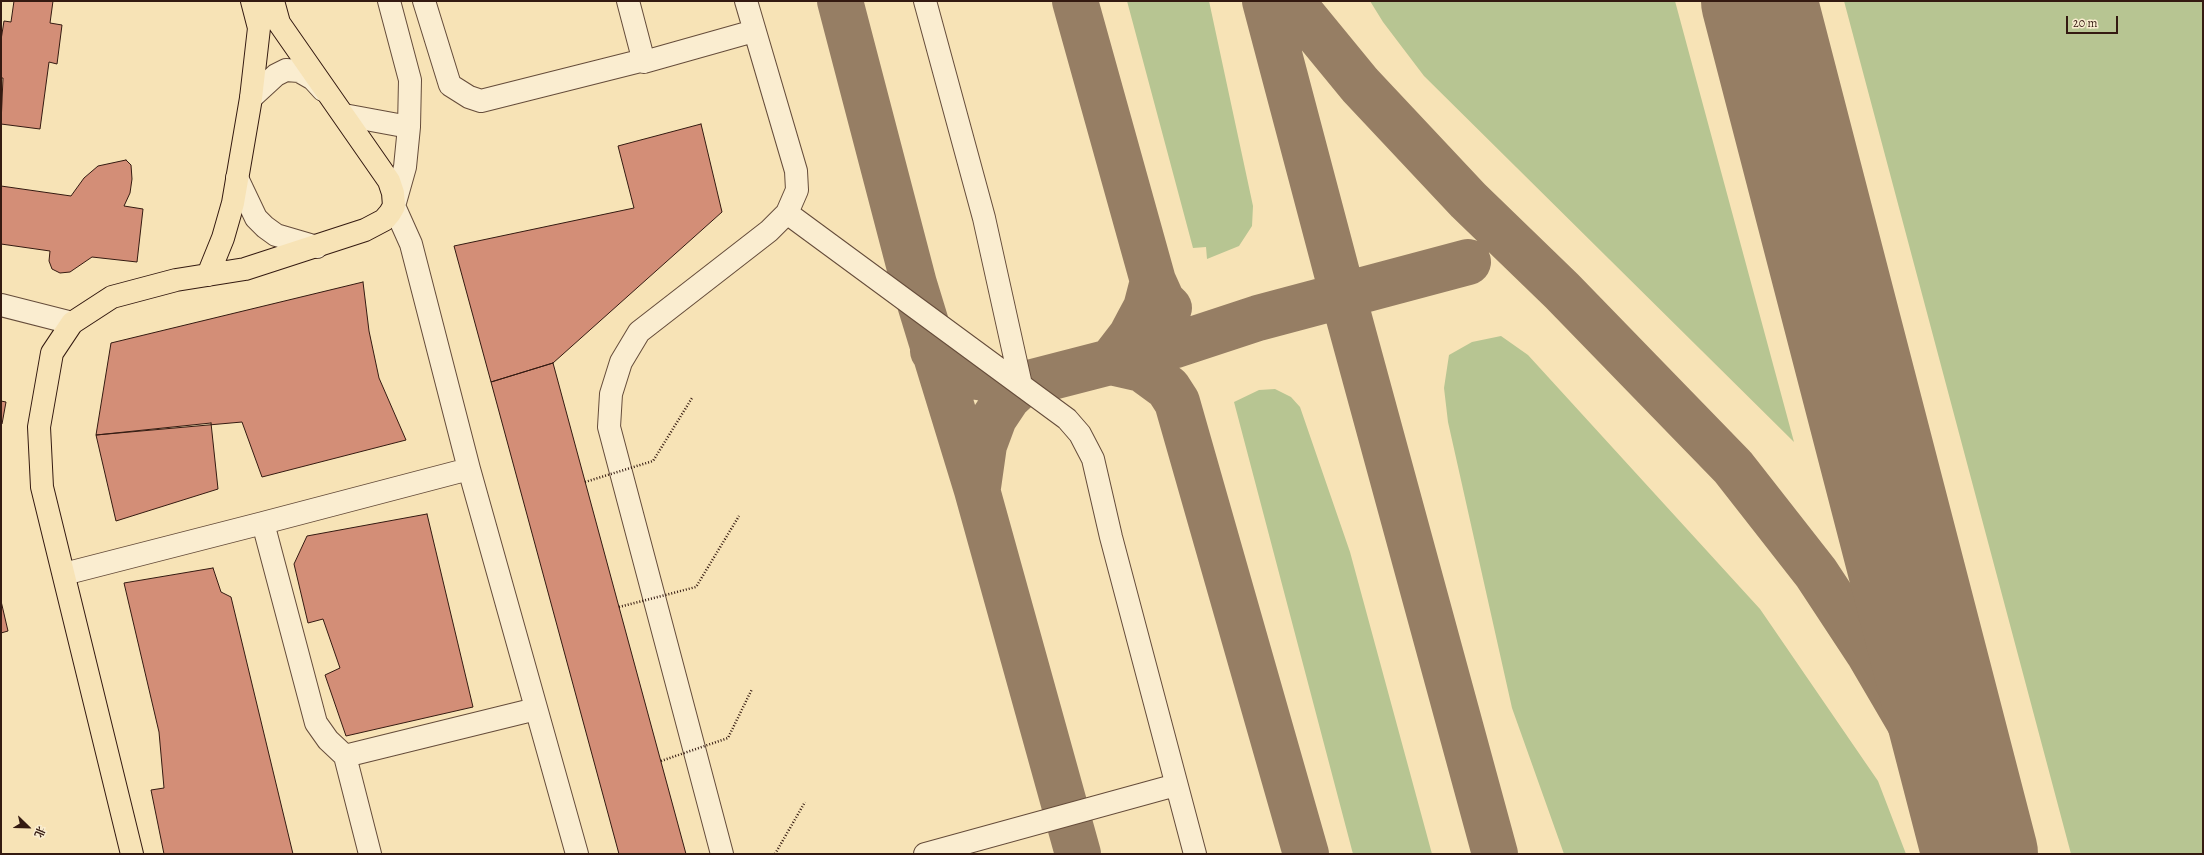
<!DOCTYPE html>
<meta charset="utf-8">
<style>
body{margin:0}
#map{position:relative;width:2204px;height:855px;overflow:hidden;background:#f7e3b6;font-family:Alegreya,"Noto Serif SC",serif}
canvas{display:block}
.frame{position:absolute;inset:0;border:2px solid #341a11;pointer-events:none}
.north{position:absolute;left:8px;top:807px;width:40px;height:40px;-webkit-text-stroke:3px #faedd0;paint-order:stroke;rotate:113deg;font-size:11px;font-weight:700;line-height:16px;text-align:center;color:#341a11}
.north::after{content:'';display:block;margin:auto;width:14px;height:18px;background:#341a11;clip-path:polygon(50% 0,100% 100%,50% 72%,0 100%)}
.scale{position:absolute;left:2066px;top:16px;width:52px;height:18px;box-sizing:border-box;border:2px solid #341a11;border-top:0;padding-left:5px;font-size:12px;line-height:14px;white-space:nowrap;color:#341a11;-webkit-text-stroke:3px #faedd0;paint-order:stroke}
</style>
<div id="map">
<canvas width="2204" height="855"></canvas>
<div class="frame"></div>
<div class="north">北</div>
<div class="scale">20 m</div>
</div>
<script>
const ctx = document.querySelector('canvas').getContext('2d');
ctx.lineJoin = 'round';
function paint(path, color) { ctx.fillStyle = color; ctx.fill(path, 'evenodd'); }
const shape = rows => new Path2D(rows.map(r => 'M' + r).join(''));
function trace(path, color, width, dash) { ctx.strokeStyle = color; ctx.lineWidth = width; ctx.lineCap = dash ? 'butt' : 'round'; ctx.setLineDash(dash || []); ctx.stroke(path); }
paint(shape([
 [1127,1,1209,1,1253,206,1252,226,1239,246,1207,259,1206,247,1193,248],
 [1370,1,1675,1,1794,442,1424,76,1383,22],
 [1844,1,2203,1,2203,854,2071,854],
 [1501,336,1528,355,1760,609,1878,781,1906,854,1564,854,1512,708,1448,422,1444,388,1449,355,1472,342],
 [1275,389,1291,397,1300,407,1350,552,1432,854,1353,854,1234,402,1259,390]
]), '#b7c592');
trace(shape([
 [840,1,914,284,977,490,1078,854],
 [1075,1,1153,281,1162,301,1169,308],
 [1265,1,1343,296,1495,854],
 [1291,1,1360,85,1468,200,1562,291,1733,467,1816,573,1868,652,1916,734,1942,784,1969,854],
 [1153,281,1146,308,1139,321,1131,336,1111,362,1142,369,1168,388,1177,402,1306,854],
 [933,351,947,364,972,376,1021,385,1008,397,994,418,984,445,978,487],
 [1021,385,1176,345,1258,318,1468,262]
]), '#967e64', 46);
trace(shape([
 [1759,1,1980,854]
]), '#967e64', 116);
const building = shape([
 [14,1,53,1,50,23,62,25,57,64,49,62,40,129,1,124,3,78,1,78,1,40,4,21,11,22,14,1],
 [701,124,722,212,553,363,491,382,454,246,634,208,618,146,701,124],
 [126,160,131,165,132,179,130,193,124,206,143,209,137,262,92,257,70,272,60,273,52,269,49,261,50,251,1,244,1,186,71,196,84,178,98,166,126,160],
 [363,282,369,331,379,378,406,440,262,477,242,422,96,435,111,343,363,282],
 [553,363,619,607,686,854,619,854,491,382,553,363],
 [1,401,6,402,2,424,1,423,1,401],
 [211,423,218,489,116,521,96,435,211,423],
 [427,514,473,707,346,736,325,675,340,668,323,619,308,623,294,564,307,536,427,514],
 [213,568,221,592,231,597,293,854,164,854,151,790,164,788,159,732,124,583,213,568],
 [1,601,8,631,1,633,1,601]
]);
paint(building, '#d38e77');
trace(building, '#341a11', 1);
const minor = shape([
 [389,1,410,80,409,127],
 [424,1,450,85,469,97,481,101,644,60],
 [628,1,644,62,754,31],
 [925,1,984,218,1021,385],
 [251,98,276,75,286,70,299,71,313,79,323,90],
 [344,115,409,127,405,167,394,206,411,244,469,469,577,854],
 [237,178,256,218,265,227,276,235,317,247],
 [787,213,1067,419,1080,434,1093,459,1111,537,1195,854],
 [1,305,72,323],
 [64,574,263,523],
 [345,756,328,740,316,723,263,523,469,469],
 [370,854,345,756,536,709],
 [722,854,609,427,611,394,621,362,639,332,769,231,787,213,797,190,796,171,746,1],
 [925,854,1176,785]
]);
const major = shape([
 [208,275,223,238,233,203,251,98,259,28,252,1],
 [132,854,42,487,39,427,52,353,72,323,112,297,176,280,245,269,365,230,384,220,390,213,394,206,393,193,389,181,279,23,273,1]
]);
trace(minor, '#654c3a', 24);
trace(major, '#341a11', 24);
trace(shape([
 [775,854,805,802]
]), '#341a11', 2.5, [1, 2]);
trace(minor, '#faedd0', 22);
trace(major, '#f7e3b6', 22);
trace(shape([
 [585,482,653,461,692,398],
 [619,607,696,587,739,516],
 [661,761,728,738,752,689]
]), '#341a11', 2.5, [1, 2]);
</script>
